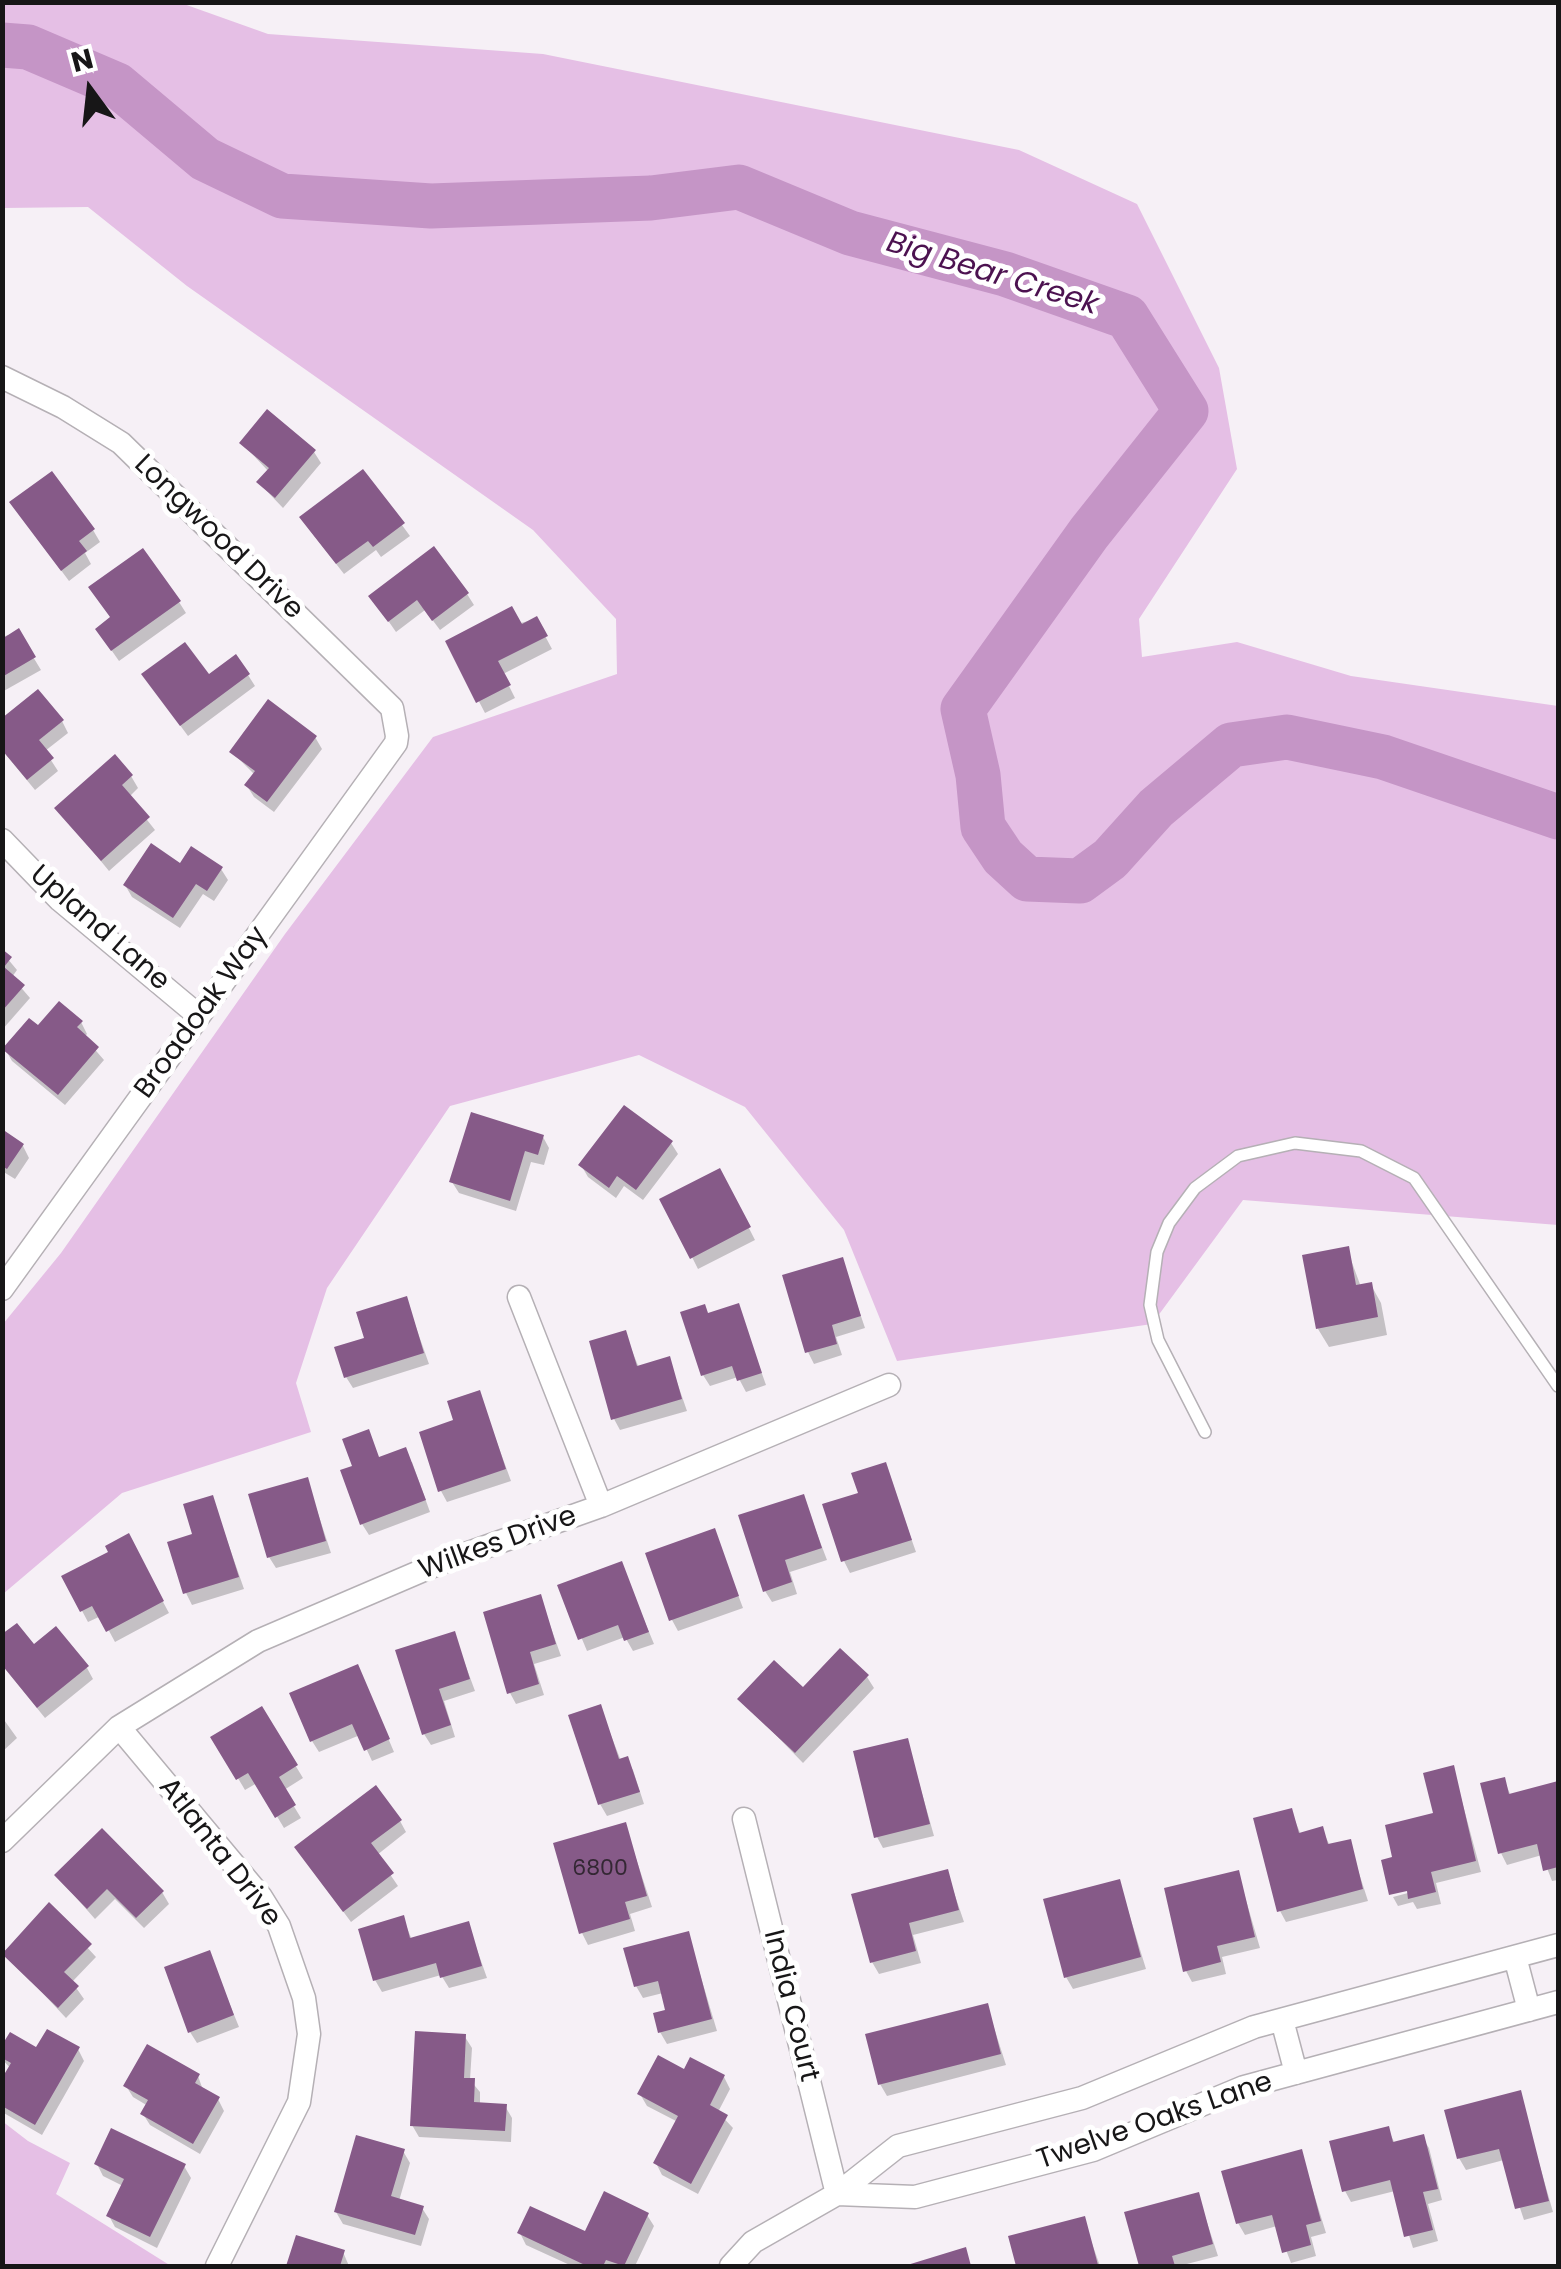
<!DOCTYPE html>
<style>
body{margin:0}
#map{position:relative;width:1561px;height:2269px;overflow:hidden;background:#f6f0f6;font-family:Poppins,sans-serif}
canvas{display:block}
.frame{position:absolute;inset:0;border:5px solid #171617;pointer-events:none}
.north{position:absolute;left:40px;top:40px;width:100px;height:100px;-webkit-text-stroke:8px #fff;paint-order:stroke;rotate:345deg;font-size:28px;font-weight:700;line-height:40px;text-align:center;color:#171617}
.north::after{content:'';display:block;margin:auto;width:35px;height:45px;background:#171617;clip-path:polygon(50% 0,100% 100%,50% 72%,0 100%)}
</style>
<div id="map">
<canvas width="1561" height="2269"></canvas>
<div class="frame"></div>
<div class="north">N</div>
</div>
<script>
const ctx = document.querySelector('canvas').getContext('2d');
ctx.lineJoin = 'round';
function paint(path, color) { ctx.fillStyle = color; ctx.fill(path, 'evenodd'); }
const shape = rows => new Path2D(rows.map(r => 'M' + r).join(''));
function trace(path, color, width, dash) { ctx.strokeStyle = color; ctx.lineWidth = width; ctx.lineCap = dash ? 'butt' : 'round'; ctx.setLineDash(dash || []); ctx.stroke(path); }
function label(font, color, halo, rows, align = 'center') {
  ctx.font = font + ' Poppins,sans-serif'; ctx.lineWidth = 10; ctx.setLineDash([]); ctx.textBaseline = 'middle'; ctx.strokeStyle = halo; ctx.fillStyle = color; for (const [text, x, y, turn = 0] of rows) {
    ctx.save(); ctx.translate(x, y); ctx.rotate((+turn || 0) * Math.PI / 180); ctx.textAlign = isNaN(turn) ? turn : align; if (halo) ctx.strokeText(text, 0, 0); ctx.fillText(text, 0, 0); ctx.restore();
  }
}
paint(shape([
 [3,3,181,3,268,34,543,54,1019,150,1137,204,1219,368,1237,469,1139,619,1142,657,1237,642,1351,676,1558,706,1558,1225,1243,1200,1152,1324,897,1361,844,1230,745,1107,639,1055,450,1106,327,1288,296,1383,311,1432,122,1493,3,1594,3,1324,61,1253,285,934,433,737,617,674,616,619,533,530,187,286,88,207,3,208],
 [2,2121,28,2141,70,2163,56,2194,171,2266,3,2266]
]), '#e5bfe5');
paint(shape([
 [242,443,314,452,321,463,283,508,259,483,269,472],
 [363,472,410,536,381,557,376,550,344,574,309,529],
 [19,514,93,530,100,542,85,553,91,564,69,581],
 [467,594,474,605,440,630,425,610,396,632,371,596],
 [179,602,186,613,119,661,105,641],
 [536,619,552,649,503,674,515,698,485,713,448,642],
 [18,632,41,670,2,692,2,637],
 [248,675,255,686,188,736,151,686],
 [62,721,68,733,45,751,58,771,35,790,2,750],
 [315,737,322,749,274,812,254,797,247,786,255,775,232,752],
 [131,776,138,788,129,797,155,830,109,871,58,809],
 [181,866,221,869,228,880,214,901,203,894,180,928,132,897,125,885],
 [2,952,17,970,12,977,30,998,2,1030],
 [81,1022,87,1034,84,1037,104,1060,65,1105,12,1061,5,1049],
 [2,1132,23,1146,29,1158,15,1179,2,1171],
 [543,1137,549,1148,544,1165,531,1162,516,1211,459,1193,452,1182],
 [671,1143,678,1154,643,1200,624,1186,616,1198,588,1177,581,1165],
 [726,1183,755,1240,698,1269,692,1257],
 [1347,1249,1361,1287,1371,1285,1381,1303,1387,1335,1329,1347,1318,1329],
 [842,1260,865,1328,836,1337,842,1355,814,1364,808,1352],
 [406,1299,429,1364,353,1388,346,1377,368,1339],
 [738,1306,766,1385,746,1392,738,1377,710,1386,703,1375,709,1316],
 [625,1333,639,1368,669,1359,687,1411,620,1430,614,1419],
 [479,1393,511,1481,447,1502,441,1491,456,1422],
 [380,1460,412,1462,430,1512,369,1535,362,1524],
 [885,1465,916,1552,850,1573,844,1561,861,1494],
 [307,1480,331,1553,276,1568,269,1557],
 [212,1497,244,1589,192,1605,186,1593,196,1536],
 [803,1497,827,1560,790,1572,797,1594,772,1602,765,1591],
 [714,1531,743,1608,678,1631,672,1620],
 [128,1537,169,1613,115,1642,101,1616,88,1622,64,1577,111,1553],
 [621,1564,654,1644,633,1651,625,1637,587,1651,560,1586],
 [540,1597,561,1656,534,1664,544,1695,516,1704,510,1693],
 [454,1634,475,1691,444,1701,455,1737,431,1745,424,1734],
 [2,1665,87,1668,93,1679,45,1718],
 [867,1677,874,1688,803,1763,741,1699],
 [363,1679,394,1752,372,1761,360,1735,319,1752,312,1741],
 [600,1707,621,1761,626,1759,633,1770,644,1804,607,1816,600,1804],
 [261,1709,303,1778,284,1790,301,1818,284,1828,257,1783,245,1790,214,1738],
 [2,1717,17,1738,2,1752],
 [907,1740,934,1836,883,1848,877,1837],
 [1453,1768,1481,1872,1436,1883,1441,1904,1417,1909,1413,1902,1398,1906,1393,1897,1419,1890,1395,1858,1436,1815],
 [1504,1780,1511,1796,1558,1787,1558,1880,1552,1881,1542,1855,1507,1865,1501,1853],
 [1291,1811,1301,1835,1322,1829,1330,1846,1349,1842,1368,1901,1286,1922,1280,1911],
 [400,1821,406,1832,377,1855,398,1886,351,1922,304,1859],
 [625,1825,652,1907,630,1914,635,1931,588,1945,582,1933],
 [947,1872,964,1922,913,1935,921,1963,879,1974,872,1962],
 [1238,1873,1260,1948,1222,1957,1226,1974,1192,1982,1186,1971],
 [57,1876,162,1892,169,1904,144,1928,115,1899,95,1919],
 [1119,1881,1146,1969,1073,1989,1066,1977],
 [49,1906,96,1957,72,1982,84,1999,66,2018,4,1952],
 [403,1918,412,1940,468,1924,487,1978,449,1988,441,1975,382,1992,375,1980],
 [688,1934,717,2031,667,2044,660,2032,668,2012,663,1993,643,1998,636,1986],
 [209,1953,239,2027,197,2043,190,2032],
 [987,2006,1006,2065,887,2096,880,2084],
 [465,2037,472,2048,470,2080,480,2092,480,2105,505,2106,512,2118,511,2142,419,2137,412,2125],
 [78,2049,84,2061,42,2135,2,2112,2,2083,11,2069,2,2059,2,2050],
 [685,2072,724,2077,730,2089,718,2112,733,2128,698,2194,662,2175,656,2163,678,2122,647,2106,640,2094],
 [198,2076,203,2090,218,2099,224,2111,200,2154,150,2125,143,2114,148,2106,133,2097,126,2086],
 [1519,2093,1553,2212,1524,2220,1504,2160,1466,2170,1459,2158],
 [1388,2129,1395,2144,1422,2137,1429,2148,1442,2200,1428,2204,1438,2241,1413,2248,1395,2191,1351,2202,1345,2191],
 [403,2151,410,2163,399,2201,422,2208,429,2219,421,2246,343,2224,336,2212],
 [1301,2152,1326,2233,1311,2237,1316,2256,1291,2263,1277,2226,1245,2235,1238,2223],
 [97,2164,184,2166,191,2178,157,2248,115,2227,109,2216,123,2186,103,2176],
 [1198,2195,1218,2256,1179,2266,1141,2266,1127,2214],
 [647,2215,654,2226,635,2266,572,2266,526,2245,520,2233,586,2234],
 [1083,2218,1100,2266,1019,2266,1011,2238],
 [298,2238,343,2252,349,2266,289,2266]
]), '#0003');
trace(shape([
 [2,45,28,47,117,85,205,159,282,196,431,206,651,198,739,187,850,233,1005,274,1127,317,1186,411,1089,533,963,709,978,775,983,827,1003,857,1027,879,1080,881,1110,859,1156,808,1231,745,1287,737,1383,757,1558,817]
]), '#c595c6', 45);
paint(shape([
 [267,409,316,450,275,498,256,482,269,468,239,443],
 [363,469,405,523,373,547,368,541,336,564,299,517],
 [52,471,95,529,79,541,87,551,61,571,9,502],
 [434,546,469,593,432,621,417,600,388,622,368,596],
 [143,548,181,601,111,651,95,629,110,617,88,587],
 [512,606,522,624,537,616,548,636,498,661,511,685,476,703,445,641],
 [19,628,36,657,2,677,2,633,5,637],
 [185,642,209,674,236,654,250,674,180,726,141,674],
 [38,689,64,720,39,740,54,758,27,780,2,750,2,718],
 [268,699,317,736,267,802,244,785,255,771,229,752],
 [115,754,133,775,122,785,150,817,101,861,54,808],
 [151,843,180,863,191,846,223,867,207,891,196,884,173,918,123,885],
 [2,949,12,957,4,967,25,985,2,1011],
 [59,1001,83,1021,77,1027,99,1047,58,1095,2,1049,29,1018,38,1025],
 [624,1105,673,1141,636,1190,617,1176,609,1188,578,1165],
 [471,1112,544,1135,538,1155,525,1151,510,1201,449,1182],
 [2,1129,24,1144,7,1169,2,1166],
 [720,1168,751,1227,690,1259,659,1199],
 [1349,1246,1356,1285,1372,1282,1378,1317,1316,1329,1302,1255],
 [843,1257,861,1316,832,1325,837,1344,805,1353,782,1275],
 [407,1296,424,1353,344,1378,334,1347,364,1338,356,1312],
 [739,1303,762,1373,737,1381,732,1366,701,1376,680,1312,705,1304,708,1313],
 [626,1330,637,1366,670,1356,682,1399,611,1420,589,1341],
 [480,1390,506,1469,438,1492,419,1432,453,1420,447,1401],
 [369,1429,379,1457,406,1447,426,1500,360,1525,340,1470,352,1466,342,1439],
 [886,1462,912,1540,841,1562,822,1504,858,1493,851,1473],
 [308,1477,326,1541,267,1558,248,1494],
 [804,1494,822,1548,785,1560,792,1582,763,1592,738,1515],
 [213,1495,239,1577,183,1594,167,1542,192,1534,183,1504],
 [715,1528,739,1596,669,1621,645,1553],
 [129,1533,164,1601,106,1632,92,1606,80,1612,61,1576,108,1552,105,1546],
 [622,1561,649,1632,624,1641,618,1625,578,1640,557,1585],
 [541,1594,556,1644,530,1652,539,1684,507,1694,483,1612],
 [17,1623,34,1644,56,1626,89,1666,37,1708,2,1665,2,1634],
 [455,1631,470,1679,439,1689,451,1725,422,1735,395,1650],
 [840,1648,869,1675,795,1753,737,1699,774,1660,803,1687],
 [358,1664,390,1739,364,1751,352,1724,310,1742,289,1693],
 [601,1704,619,1759,628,1756,640,1792,598,1805,568,1715],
 [262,1706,298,1765,279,1777,296,1805,275,1818,248,1773,236,1780,210,1737],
 [908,1738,930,1824,874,1838,853,1751],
 [1454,1765,1476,1861,1431,1872,1436,1892,1408,1899,1407,1891,1389,1895,1381,1860,1392,1857,1385,1825,1433,1813,1423,1773],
 [1505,1777,1509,1794,1558,1781,1558,1867,1543,1871,1537,1844,1498,1854,1480,1783],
 [376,1785,402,1820,371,1843,394,1873,343,1912,294,1847],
 [1292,1808,1299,1833,1323,1826,1328,1844,1351,1839,1363,1889,1277,1912,1253,1818],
 [626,1822,647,1896,625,1902,630,1919,579,1934,553,1843],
 [102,1828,164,1891,136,1918,107,1889,87,1909,54,1875],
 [948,1869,959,1910,909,1923,916,1951,870,1963,851,1894],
 [1239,1870,1255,1937,1217,1946,1221,1962,1183,1972,1164,1888],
 [1120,1879,1141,1957,1064,1978,1043,1899],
 [49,1902,92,1944,64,1972,79,1986,58,2008,2,1954],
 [404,1915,410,1938,469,1921,482,1966,440,1978,436,1963,373,1981,358,1929],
 [689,1931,712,2019,658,2033,653,2013,665,2010,658,1981,634,1987,623,1948],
 [210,1950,234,2015,188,2033,164,1967],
 [988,2003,1001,2054,878,2085,865,2034],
 [47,2029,80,2047,35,2125,2,2106,2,2078,11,2063,2,2058,2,2045,10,2032,36,2047],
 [415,2031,466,2034,464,2078,475,2078,474,2102,507,2104,505,2131,410,2126],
 [147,2044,200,2074,195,2083,220,2097,193,2144,140,2114,148,2100,123,2086],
 [658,2055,684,2069,690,2057,725,2075,710,2105,728,2115,691,2184,653,2163,678,2116,637,2094],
 [1521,2090,1549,2201,1515,2209,1499,2149,1457,2159,1444,2110],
 [1389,2126,1393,2142,1424,2134,1438,2189,1423,2192,1433,2230,1404,2237,1390,2180,1342,2192,1329,2141],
 [111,2128,186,2164,150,2237,106,2216,124,2179,94,2164],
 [356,2135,405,2149,391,2196,424,2206,415,2235,334,2212],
 [1302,2149,1321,2221,1306,2225,1311,2245,1282,2253,1272,2215,1236,2224,1221,2171],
 [604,2191,649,2213,624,2266,606,2260,603,2266,587,2266,517,2233,530,2206,585,2231],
 [1199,2192,1213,2244,1172,2256,1175,2266,1139,2266,1124,2212],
 [1085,2216,1098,2265,1016,2266,1008,2236],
 [296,2235,345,2250,340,2266,286,2266],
 [966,2247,971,2266,904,2266]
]), '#865a88');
const service = shape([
 [1205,1432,1158,1340,1150,1305,1157,1252,1169,1223,1195,1188,1238,1156,1295,1143,1361,1151,1414,1178,1558,1386]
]);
const minor = shape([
 [2,377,63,407,121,443,392,708,397,736,396,743,2,1289],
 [2,840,60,900,199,1016],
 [519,1297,601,1506],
 [119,1727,261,1897,279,1926,304,1998,309,2034,299,2102,217,2266],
 [744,1819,837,2194],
 [2,1841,119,1727,258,1641,440,1563,601,1506,889,1385],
 [1515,1957,1529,2010],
 [1282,2020,1296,2073],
 [837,2194,915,2197,1093,2150,1244,2087,1558,2002],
 [731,2266,753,2242,837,2194,898,2146,1082,2098,1254,2027,1558,1945]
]);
trace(service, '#b5b0b5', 14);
trace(minor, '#b5b0b5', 25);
trace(service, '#fff', 11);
trace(minor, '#fff', 22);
label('22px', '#332733', null, [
 ["6800",600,1869]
]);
label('28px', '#171617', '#fff', [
 ["Longwood Drive",218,538,44],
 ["Upland Lane",99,929,41],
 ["Broadoak Way",202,1013,-54],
 ["Wilkes Drive",498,1544,-20],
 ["Atlanta Drive",219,1853,52],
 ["India Court",790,2006,76],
 ["Twelve Oaks Lane",1155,2122,-19]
]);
label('italic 30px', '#4c1250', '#fff', [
 ["Big Bear Creek",992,275,17]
]);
</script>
